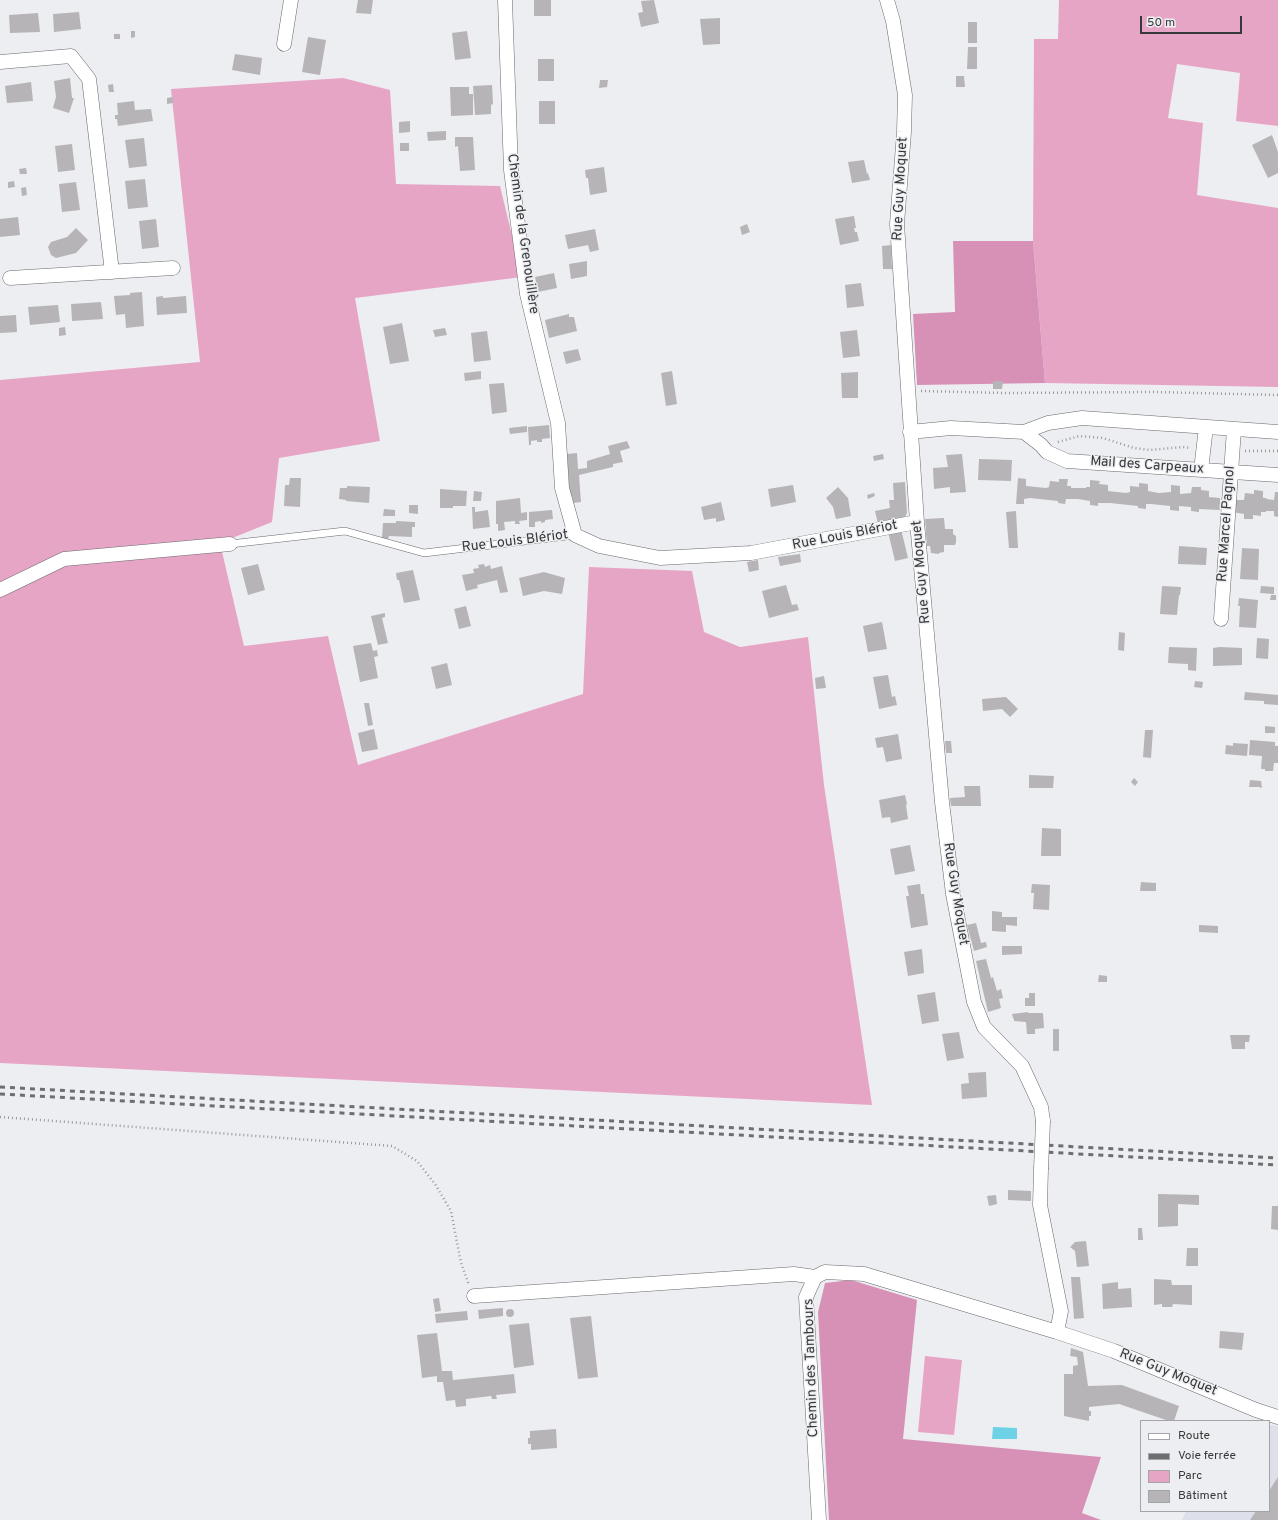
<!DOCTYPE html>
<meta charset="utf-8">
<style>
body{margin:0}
#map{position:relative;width:1278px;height:1520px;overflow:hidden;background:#edeef2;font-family:Overpass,sans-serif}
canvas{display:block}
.legend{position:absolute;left:1140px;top:1420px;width:130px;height:92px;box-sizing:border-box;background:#edeef2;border:1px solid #a4a5a8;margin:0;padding:5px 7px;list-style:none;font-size:12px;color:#373839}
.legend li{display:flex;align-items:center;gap:8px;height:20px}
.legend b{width:20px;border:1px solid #a4a5a8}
.scale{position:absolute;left:1140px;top:16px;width:102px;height:18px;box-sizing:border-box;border:2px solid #373839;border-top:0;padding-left:5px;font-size:12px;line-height:14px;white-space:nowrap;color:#373839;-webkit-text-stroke:3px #edeef2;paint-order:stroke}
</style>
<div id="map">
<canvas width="1278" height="1520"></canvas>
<ul class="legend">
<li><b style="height:5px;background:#fff"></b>Route</li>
<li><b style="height:5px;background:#6d6e70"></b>Voie ferrée</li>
<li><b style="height:11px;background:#e7a5c6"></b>Parc</li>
<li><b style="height:11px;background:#b6b4b7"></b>Bâtiment</li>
</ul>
<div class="scale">50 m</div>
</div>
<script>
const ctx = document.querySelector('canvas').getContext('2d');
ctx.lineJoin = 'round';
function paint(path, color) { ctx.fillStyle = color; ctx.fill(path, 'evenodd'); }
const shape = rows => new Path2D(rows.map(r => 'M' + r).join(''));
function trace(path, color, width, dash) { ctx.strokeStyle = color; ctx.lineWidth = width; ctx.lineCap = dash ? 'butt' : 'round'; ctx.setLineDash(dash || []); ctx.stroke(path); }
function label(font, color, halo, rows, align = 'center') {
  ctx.font = font + ' Overpass,sans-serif'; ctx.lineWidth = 3; ctx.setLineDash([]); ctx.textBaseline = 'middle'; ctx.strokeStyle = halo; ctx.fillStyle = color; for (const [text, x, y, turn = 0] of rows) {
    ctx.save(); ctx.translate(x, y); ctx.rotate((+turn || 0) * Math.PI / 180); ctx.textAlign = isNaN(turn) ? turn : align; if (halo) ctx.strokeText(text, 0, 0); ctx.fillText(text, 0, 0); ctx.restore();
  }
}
paint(shape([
 [1269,1425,1278,1426,1278,1520,1182,1520,1186,1511,1269,1511]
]), '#dddfea');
paint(shape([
 [1059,0,1278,0,1278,126,1236,121,1240,73,1177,64,1168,118,1203,123,1197,195,1278,208,1278,387,1045,383,1033,241,1034,39,1058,39],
 [343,78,390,90,396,184,500,186,522,277,355,298,380,441,279,458,272,522,220,543,244,646,328,636,358,765,583,694,589,567,692,571,704,632,740,647,808,637,824,785,872,1105,0,1063,0,380,200,362,171,89],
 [925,1356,962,1360,954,1435,918,1432]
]), '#e7a5c6');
paint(shape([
 [953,241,1033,241,1045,383,917,385,913,314,955,312],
 [851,1280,917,1300,903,1439,1101,1457,1082,1513,1101,1520,829,1520,818,1312,825,1283]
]), '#d891b6');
paint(shape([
 [993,1427,1017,1428,1017,1439,992,1439]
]), '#6dd2e6');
paint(shape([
 [358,0,373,0,371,14,356,13],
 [534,0,551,0,551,16,534,16],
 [654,0,659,23,641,27,638,13,643,12,641,1],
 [79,12,81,29,54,32,53,14],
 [38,13,40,32,10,33,9,15],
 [720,18,720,44,703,45,700,19],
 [968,22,977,22,977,43,968,43],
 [131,31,135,31,135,37,131,38],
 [467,31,471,58,455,60,452,33],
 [114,34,120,34,120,39,114,39],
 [308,37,326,40,320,75,302,72],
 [968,47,977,47,977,69,967,69],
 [235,54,262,58,260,75,232,70],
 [538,59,554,59,554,81,538,81],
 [956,76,964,76,965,87,956,87],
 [70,78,72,98,74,98,69,113,53,108,56,97,54,81],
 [600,80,608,80,607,87,599,88],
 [31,82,33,101,7,103,5,86],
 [113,84,114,92,109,92,108,85],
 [492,85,493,104,491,105,491,114,475,115,473,86],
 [450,87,469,87,469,94,473,94,473,115,451,116],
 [173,97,173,103,167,104,167,98],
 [134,101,135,110,151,109,153,121,118,126,117,119,115,119,115,115,118,115,117,103],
 [539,101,555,101,555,124,539,124],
 [410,121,410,132,399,133,399,122],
 [446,131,446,140,428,141,427,132],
 [1272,135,1278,152,1278,173,1268,178,1252,145],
 [455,137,473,137,475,170,460,171,458,146,455,147],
 [144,138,147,166,129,168,125,140],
 [400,143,409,143,409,151,400,151],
 [72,144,75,170,58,172,55,146],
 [864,160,867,174,868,173,870,180,852,183,848,162],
 [604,167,607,192,590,195,588,178,586,178,585,170],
 [26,168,27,174,20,174,19,169],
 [145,179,148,207,128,209,125,181],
 [14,181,15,187,8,188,8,182],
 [76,182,80,210,62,212,59,184],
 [26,187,27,195,22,196,21,188],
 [854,216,856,228,854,228,855,232,857,232,859,241,840,245,835,219],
 [18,217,20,235,0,237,0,219],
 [156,219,159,247,142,249,139,221],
 [747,224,750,232,742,235,740,227],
 [76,228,88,240,76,253,56,258,51,255,48,247,51,242,67,237],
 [595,229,599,250,590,252,588,245,568,249,565,235],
 [891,245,892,269,883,269,882,246],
 [587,261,587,276,571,279,569,264],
 [554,273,557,288,538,292,535,277],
 [861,283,864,306,847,308,845,285],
 [142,292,144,326,126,328,125,314,116,315,114,296,130,295,130,293],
 [163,296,163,298,186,296,187,313,157,315,156,297],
 [101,302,103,319,72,321,71,304],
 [58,305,60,322,30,325,28,307],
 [569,314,569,317,574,317,577,331,549,338,545,320],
 [16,315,17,332,0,333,0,316],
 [402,323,409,361,390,364,383,327],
 [65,327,66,335,59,336,59,328],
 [445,328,447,335,435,337,433,330],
 [857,330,860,356,843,358,840,332],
 [487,331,491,360,474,362,471,333],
 [578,349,581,360,566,364,563,352],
 [481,371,481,379,465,381,464,373],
 [672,371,677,404,666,406,661,373],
 [858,372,858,398,842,398,841,373],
 [993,381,1003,381,1002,389,993,389],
 [504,383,507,412,492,414,489,384],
 [549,425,550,438,542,439,542,442,537,442,537,440,531,441,531,445,529,445,528,427],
 [527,426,527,432,510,434,509,428],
 [627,441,630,448,620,451,623,462,613,464,613,467,579,475,581,502,573,503,573,497,570,498,567,454,577,453,578,469,587,468,587,461,610,454,608,446],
 [883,454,884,459,874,461,873,456],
 [962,454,966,492,950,493,950,487,934,489,933,468,948,467,946,455],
 [979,459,1012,460,1011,481,978,480],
 [290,478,301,478,300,507,284,506,285,485,289,485],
 [1018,478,1026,479,1026,486,1046,488,1049,487,1050,481,1059,482,1059,479,1068,479,1067,486,1071,486,1071,488,1086,488,1086,487,1090,487,1090,480,1100,481,1099,484,1108,485,1108,491,1126,493,1130,492,1130,486,1139,487,1139,483,1148,484,1148,491,1159,493,1171,492,1171,485,1180,486,1180,494,1191,493,1192,487,1201,487,1201,490,1209,491,1209,497,1220,498,1220,510,1199,509,1199,512,1191,511,1191,507,1179,506,1179,511,1170,510,1170,506,1151,504,1146,504,1146,509,1138,508,1138,506,1110,503,1098,503,1098,506,1090,505,1090,501,1078,499,1066,499,1065,504,1058,503,1058,501,1030,498,1024,499,1024,504,1016,504],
 [905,482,907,513,904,519,878,524,875,511,890,508,889,500,894,500,893,483],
 [793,485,796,502,771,507,768,489],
 [347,486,370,487,369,503,346,501,346,500,339,499,340,488,347,488],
 [838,487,848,498,851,516,836,519,833,507,826,498],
 [440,489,467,491,466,506,453,506,453,508,440,508],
 [1254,490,1263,491,1263,498,1267,498,1266,499,1274,500,1275,492,1278,492,1278,517,1274,516,1274,511,1266,511,1266,512,1261,512,1261,516,1253,515,1253,519,1244,519,1244,514,1232,512,1233,500,1244,500,1245,493,1254,494],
 [474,491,482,492,481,501,473,501],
 [874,493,875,496,868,499,867,495],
 [520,498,521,513,527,512,527,520,519,521,520,524,515,524,515,521,504,522,505,530,498,531,498,524,496,524,496,501],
 [721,502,725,520,716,522,716,518,704,520,701,507],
 [409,505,418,505,418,514,409,513],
 [472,507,475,507,475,512,488,510,490,527,473,529],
 [384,509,395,510,395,516,383,516],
 [552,510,553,519,545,520,545,522,541,523,541,521,535,522,535,527,529,527,529,512],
 [1016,511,1018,548,1009,548,1006,512],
 [944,518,945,529,953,529,953,534,956,536,956,542,955,545,944,545,944,552,939,553,939,554,931,553,930,546,927,546,925,519],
 [396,521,415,522,415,527,412,527,412,537,389,536,388,539,382,538,383,523,396,523],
 [901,529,908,558,895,561,888,532],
 [1179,546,1207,548,1206,565,1178,564],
 [1242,548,1259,549,1258,580,1240,579],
 [800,554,801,562,780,566,778,557],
 [758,560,759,570,749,572,747,562],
 [258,564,265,590,248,595,241,568],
 [484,564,485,567,490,565,491,569,502,566,508,592,500,593,497,580,477,585,478,588,466,591,462,575,474,573,473,569,479,568,478,565],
 [413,570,420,600,404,603,399,580,397,580,396,573],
 [544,572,565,578,562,594,544,591,523,596,519,578],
 [786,585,792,605,797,604,799,610,769,618,762,591],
 [1162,586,1181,587,1180,595,1179,595,1177,615,1160,614],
 [1261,586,1274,587,1274,594,1260,593],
 [1271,595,1276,595,1276,600,1270,600],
 [1239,598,1258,600,1256,628,1239,627,1240,606,1238,606],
 [466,606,471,626,459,629,454,609],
 [385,613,385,617,382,618,388,643,378,645,371,616],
 [882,622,887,649,868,652,863,626],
 [1119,632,1125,633,1124,651,1118,650],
 [1257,638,1269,639,1268,659,1256,658],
 [371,643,373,651,377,650,378,656,374,657,378,678,360,682,353,646],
 [1169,647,1197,648,1196,671,1188,670,1188,664,1168,663],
 [1220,647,1242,648,1242,665,1213,666,1213,648],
 [447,663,452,685,436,689,431,667],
 [888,675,892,697,895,696,897,705,879,709,873,677],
 [824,676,826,688,816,689,815,678],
 [1195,681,1203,682,1202,688,1194,687],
 [1245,692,1278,695,1278,705,1264,704,1264,701,1244,700],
 [1006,697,1018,709,1010,717,1002,709,983,711,982,699],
 [364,703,369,703,373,725,368,726],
 [1265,726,1275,727,1275,733,1265,733],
 [374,729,378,749,362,752,358,733],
 [1145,730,1153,730,1151,758,1143,757],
 [898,734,902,759,886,762,883,747,877,748,875,738],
 [1250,740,1275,742,1275,746,1278,746,1278,763,1274,763,1273,771,1265,771,1265,769,1261,769,1262,756,1249,755],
 [945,741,951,741,952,753,946,753],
 [1233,743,1248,744,1247,756,1225,754,1226,745,1233,746],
 [1029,775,1054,776,1053,788,1029,788],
 [1134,778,1138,782,1135,786,1131,782],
 [1250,780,1261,781,1262,788,1259,787,1249,787],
 [964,786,980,786,981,806,951,806,950,798,965,797],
 [905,795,907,804,906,805,908,819,891,823,890,817,882,818,879,800],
 [1042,828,1061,829,1061,856,1041,856],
 [910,845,915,871,895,875,890,849],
 [1141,882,1156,883,1156,891,1140,891],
 [920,884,921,894,924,894,928,925,911,928,906,896,909,896,907,886],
 [1032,884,1050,885,1049,910,1033,909,1034,893,1031,893],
 [992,911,1002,912,1002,917,1017,917,1017,926,1006,925,1006,932,992,931],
 [976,923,981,943,986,942,987,947,974,951,967,925],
 [1199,925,1218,926,1218,933,1199,932],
 [1002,946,1022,946,1022,954,1002,955],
 [922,949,924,973,908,976,904,952],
 [986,959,991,978,993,977,997,991,1001,989,1003,998,999,999,1001,1008,988,1012,976,961],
 [1099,975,1107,976,1107,982,1098,982],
 [935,992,939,1021,922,1024,917,995],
 [1029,993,1035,993,1035,1006,1025,1006,1025,998,1029,998],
 [1028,1012,1028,1013,1043,1013,1044,1028,1035,1029,1035,1034,1027,1034,1026,1022,1014,1021,1014,1019,1013,1018,1012,1014],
 [1053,1029,1059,1029,1059,1051,1053,1051],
 [959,1032,964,1058,947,1061,942,1034],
 [1230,1035,1250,1035,1249,1042,1245,1042,1245,1049,1232,1049],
 [986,1072,987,1097,962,1099,961,1084,969,1083,968,1073],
 [1008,1190,1031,1191,1031,1201,1008,1200],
 [1158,1194,1199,1195,1199,1205,1178,1204,1178,1226,1158,1227],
 [996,1195,997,1204,989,1206,987,1196],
 [1272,1206,1278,1206,1278,1230,1271,1229],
 [1138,1228,1142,1228,1143,1240,1138,1240],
 [1086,1241,1089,1266,1077,1267,1075,1251,1070,1247,1075,1242],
 [1187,1248,1198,1248,1198,1266,1186,1266],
 [1071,1277,1080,1277,1084,1318,1074,1319],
 [1154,1279,1171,1280,1172,1285,1192,1285,1192,1305,1173,1304,1172,1307,1162,1307,1162,1304,1154,1305],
 [1118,1282,1118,1289,1131,1288,1132,1307,1103,1309,1102,1284],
 [439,1298,441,1311,435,1312,433,1299],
 [503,1308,503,1316,479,1319,478,1310],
 '506 1313a4 4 0 1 1 8 0a4 4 0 1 1-8 0Z',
 [467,1311,468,1320,436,1323,435,1314],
 [591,1316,598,1377,578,1379,570,1318],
 [529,1323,534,1365,514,1368,509,1325],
 [1220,1331,1244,1333,1242,1350,1219,1348],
 [437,1333,442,1371,452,1371,453,1380,514,1374,516,1393,496,1395,497,1399,492,1399,491,1396,466,1399,466,1406,456,1407,455,1400,446,1401,443,1382,437,1382,437,1376,422,1378,417,1335],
 [1071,1348,1083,1352,1088,1386,1122,1385,1179,1406,1174,1421,1169,1421,1119,1404,1089,1407,1089,1411,1091,1411,1091,1416,1089,1416,1089,1421,1064,1416,1064,1374,1073,1374,1073,1366,1078,1365,1077,1357,1070,1356],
 [556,1429,557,1448,531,1450,531,1444,528,1444,528,1438,530,1438,530,1431],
 [1278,1477,1278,1520,1250,1520,1256,1511,1269,1511,1269,1491]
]), '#b6b4b7');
const service = shape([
 [230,544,345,531,424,553,575,535]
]);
const minor = shape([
 [505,0,511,170,527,294,558,423,562,488,575,535,599,546,660,558,751,553,917,522],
 [887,0,893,21,905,95,904,132,897,224,917,522,942,802,953,894,974,1002,984,1027,1022,1066,1041,1107,1043,1121],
 [284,44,291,0],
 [0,62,71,56,89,79,112,272],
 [10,278,173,268],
 [910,432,951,428,1024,432],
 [1278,432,1082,418,1048,423,1024,432,1041,445,1047,452,1067,461,1278,475],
 [1201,470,1206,427],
 [0,590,64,559,230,544],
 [1221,619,1234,429],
 [1041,1169,1040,1205,1061,1311,1057,1332],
 [474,1296,794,1274,815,1277],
 [819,1520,806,1297,815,1277,825,1272,864,1274,1057,1332,1114,1351,1256,1410,1278,1417]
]);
trace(service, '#69696d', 8);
trace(minor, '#69696d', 15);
trace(shape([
 [921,391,1004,393,1155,392,1278,395],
 [1058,442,1079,436,1103,438,1134,448,1150,450,1183,447,1190,448],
 [1245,451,1278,451],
 [0,1117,392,1146,417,1161,435,1184,451,1211,461,1263,469,1285]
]), '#97989a', 2.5, [1, 3]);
trace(service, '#fff', 7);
trace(minor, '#fff', 14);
trace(shape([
 [0,1087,1278,1158],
 [0,1094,1278,1165]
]), '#6d6e70', 3, [5, 5]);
const minorBridge = shape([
 [1041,1169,1043,1121]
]);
trace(minorBridge, '#69696d', 15, []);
trace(minorBridge, '#fff', 14);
label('14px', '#373839', '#edeef2', [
 ["Rue Guy Moquet",901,189,-87],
 ["Chemin de la Grenouillère",522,234,82],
 ["Mail des Carpeaux",1147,466,4],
 ["Rue Marcel Pagnol",1227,524,-86],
 ["Rue Louis Blériot",845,536,-11],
 ["Rue Louis Blériot",515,542,-7],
 ["Rue Guy Moquet",922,572,-95],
 ["Rue Guy Moquet",955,894,81],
 ["Chemin des Tambours",812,1368,-92],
 ["Rue Guy Moquet",1168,1373,22]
]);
</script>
